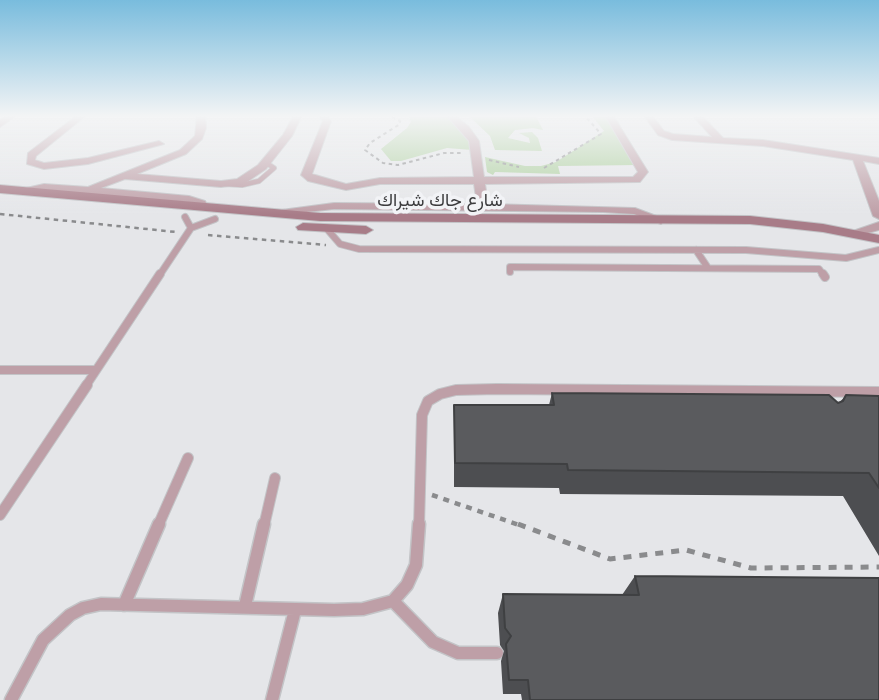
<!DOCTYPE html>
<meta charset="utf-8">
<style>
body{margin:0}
canvas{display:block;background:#e5e6e9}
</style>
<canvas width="879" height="700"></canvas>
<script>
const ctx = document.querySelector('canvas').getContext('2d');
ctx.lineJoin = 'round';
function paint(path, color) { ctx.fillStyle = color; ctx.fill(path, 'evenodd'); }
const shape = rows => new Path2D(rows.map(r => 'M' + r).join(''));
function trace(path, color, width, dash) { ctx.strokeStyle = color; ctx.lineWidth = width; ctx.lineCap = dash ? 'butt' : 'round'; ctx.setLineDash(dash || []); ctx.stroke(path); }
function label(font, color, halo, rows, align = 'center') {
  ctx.font = font + ' "DM Sans",Vazirmatn,sans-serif'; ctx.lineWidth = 7; ctx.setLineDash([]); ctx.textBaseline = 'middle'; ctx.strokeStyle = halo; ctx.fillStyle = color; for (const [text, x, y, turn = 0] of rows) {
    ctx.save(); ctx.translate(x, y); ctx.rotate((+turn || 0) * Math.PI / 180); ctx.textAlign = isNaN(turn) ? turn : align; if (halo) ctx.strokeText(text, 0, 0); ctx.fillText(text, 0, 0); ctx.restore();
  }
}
paint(shape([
 [409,117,449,117,470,137,472,150,447,148,401,161,391,161,381,149,407,128,411,122],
 [470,117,536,117,543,130,533,128,515,130,508,138,530,143,529,138,519,133,532,132,538,138,542,151,495,150,490,136],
 [593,117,609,117,638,165,558,166,560,174,495,172,493,175,487,172,485,157,525,166,541,166,556,162,604,131]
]), '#aed09f');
const laneFar4 = shape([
 [225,184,242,185,259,181,274,168,265,162]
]);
const laneFar3 = shape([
 [185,217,191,228],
 [327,229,340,244,359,249,746,250,846,258,879,250],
 [696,250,708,268],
 [510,272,510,267,819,269,824,276],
 [159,276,191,228,215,219]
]);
const laneFar2 = shape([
 [823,274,825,277],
 [0,370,96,370],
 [85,387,160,274]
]);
const laneFar1 = shape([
 [0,515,87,385],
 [158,526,188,458],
 [264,526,275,478],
 [419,526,422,415,428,401,440,394,456,390,497,389,879,392]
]);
const lane = shape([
 [393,601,433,642,458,653,497,653],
 [124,605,159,524],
 [245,606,264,524],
 [11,700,43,640,70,615,83,608,101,604,334,610,363,609,393,601,407,585,416,565,419,524],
 [272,700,295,610]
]);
const street = shape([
 [5,117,14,117,0,127,0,120,5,117],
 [75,117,84,117,36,156,35,160,44,163,88,158,159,141,164,144,88,164,44,169,27,164,28,153,75,117],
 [197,117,205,117,206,128,202,139,186,154,137,174,221,181,237,179,258,165,283,135,293,117,301,117,292,136,266,169,244,184,221,187,125,179,101,188,189,196,205,201,209,208,207,210,199,210,196,205,188,202,44,190,18,194,13,191,44,184,88,187,180,150,195,136,197,117],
 [320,117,328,117,331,121,312,174,346,184,380,178,474,177,469,141,448,117,457,117,469,127,479,141,484,177,633,177,638,172,606,117,614,117,648,172,640,182,485,184,488,204,635,208,667,220,661,224,634,214,603,212,334,209,270,216,268,214,274,211,334,203,477,204,474,184,380,184,346,190,308,181,301,175,323,121,320,117],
 [645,117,653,117,664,131,673,134,712,137,694,117,703,117,723,138,763,140,879,158,879,164,863,161,879,201,879,219,873,216,853,160,763,146,672,140,658,135,645,117],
 [879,222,879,230,853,237,847,233,879,222]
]);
const secondary = shape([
 [0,185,320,213,750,216,823,224,879,235,879,243,823,232,750,224,320,221,0,193,0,185],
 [303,223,366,226,373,230,366,234,298,230,296,227,303,223]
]);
trace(laneFar4, '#c3c4c7', 6);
trace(laneFar3, '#c3c4c7', 8);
trace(laneFar2, '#c3c4c7', 10);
trace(laneFar1, '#c3c4c7', 12);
trace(lane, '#c3c4c7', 15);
trace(street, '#c3c4c7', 2);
trace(secondary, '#c3c4c7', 2);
trace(shape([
 [392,117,400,121,400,124,370,143,365,150,383,163,398,165,444,153,462,153],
 [489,160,519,167],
 [544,168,601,134,586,117]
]), '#8a8b8d', 2, [3.5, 3.5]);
trace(shape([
 [0,214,176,232],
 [208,235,326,245]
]), '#8a8b8d', 2.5, [4.5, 4.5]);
trace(shape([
 [432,495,522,526]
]), '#8a8b8d', 4.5, [6, 6]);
trace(shape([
 [518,524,610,559,686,550,751,568,879,567]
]), '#8a8b8d', 5, [8, 8]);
trace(laneFar4, '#be9fa7', 4.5);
trace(laneFar3, '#be9fa7', 6);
trace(laneFar2, '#be9fa7', 8);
trace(laneFar1, '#be9fa7', 10);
trace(lane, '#be9fa7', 12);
paint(street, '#be9fa7');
paint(secondary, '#a87c88');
paint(shape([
 [552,393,838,403,840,402,846,395,879,396,879,556,843,496,560,494,559,488,454,487,454,405,549,405],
 [635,576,879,700,522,700,521,694,503,694,501,661,504,651,500,645,498,613,503,594,622,595]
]), '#4d4e51');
const building = shape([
 [552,393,829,395,838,403,843,401,846,395,879,396,879,488,869,473,568,470,567,464,455,463,454,405,554,405,552,393],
 [635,576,879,578,879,700,530,700,528,680,509,680,506,644,511,636,505,628,503,594,639,595,635,576]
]);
paint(building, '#5a5b5e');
trace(building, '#3f4042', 2);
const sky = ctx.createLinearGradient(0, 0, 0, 215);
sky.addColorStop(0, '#79bcdd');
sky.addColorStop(0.54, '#f3f4f5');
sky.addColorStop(1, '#f3f4f500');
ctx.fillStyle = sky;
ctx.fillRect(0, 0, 879, 215);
label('18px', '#3c3c3e', '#f2f3f6', [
 ["شارع جاك شيراك",440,201]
]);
</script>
